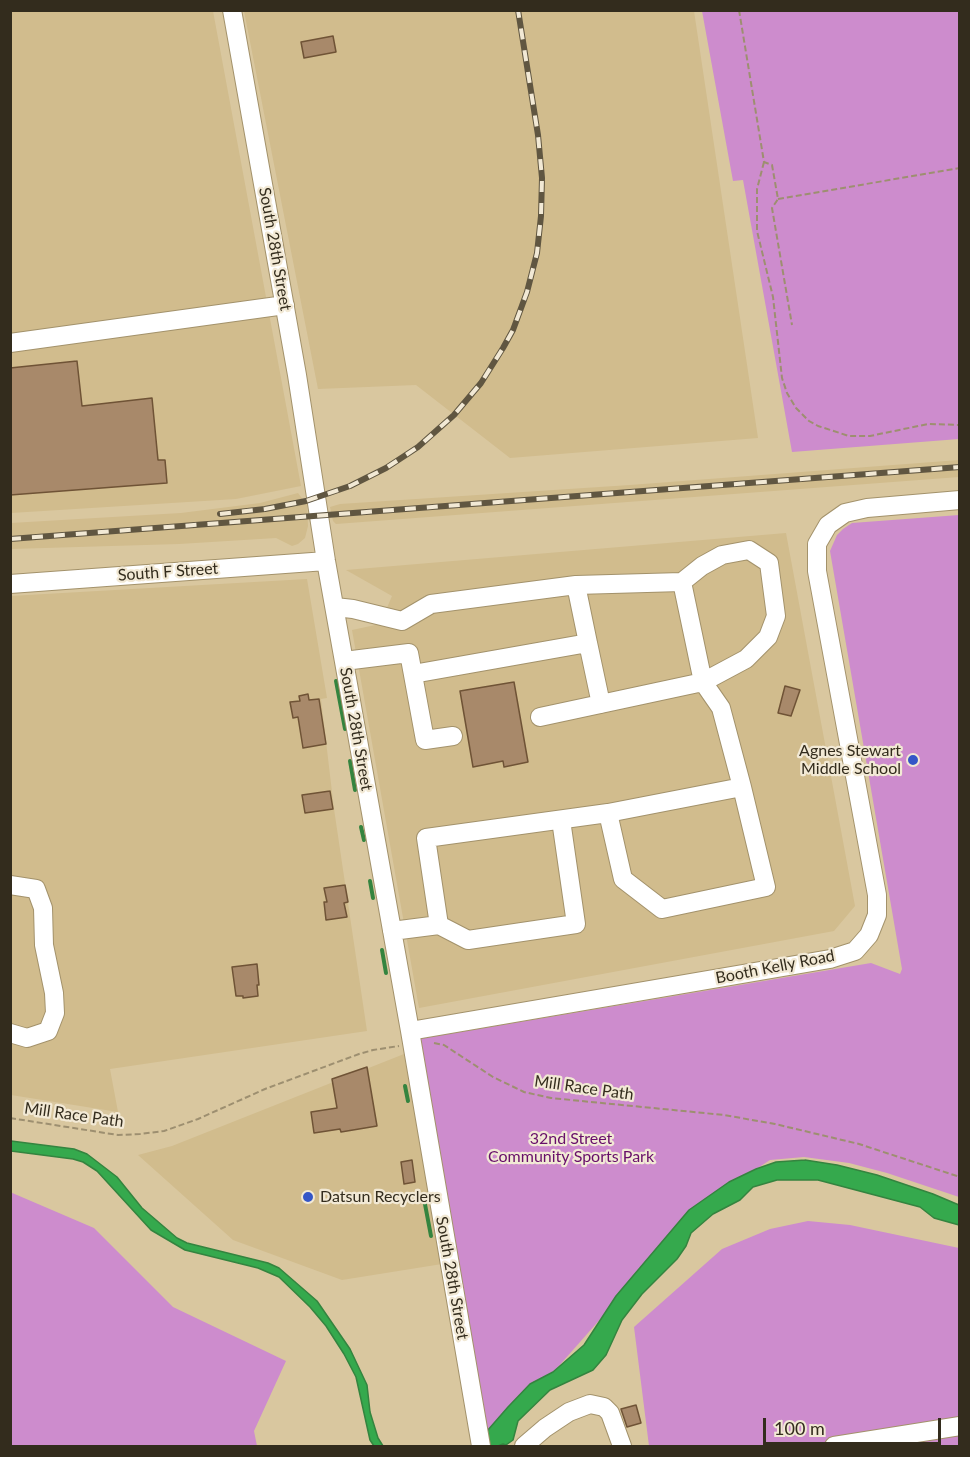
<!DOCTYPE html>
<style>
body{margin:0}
#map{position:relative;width:970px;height:1457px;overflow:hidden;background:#d9c79f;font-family:Lato,sans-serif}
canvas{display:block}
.frame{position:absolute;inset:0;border:12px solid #332c1d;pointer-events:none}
.scale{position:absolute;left:763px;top:1418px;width:178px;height:27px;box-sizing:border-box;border:3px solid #332c1d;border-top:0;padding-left:8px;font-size:18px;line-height:21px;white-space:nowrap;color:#332c1d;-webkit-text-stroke:4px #f2e9d5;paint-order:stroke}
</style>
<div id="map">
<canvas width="970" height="1457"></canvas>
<div class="frame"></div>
<div class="scale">100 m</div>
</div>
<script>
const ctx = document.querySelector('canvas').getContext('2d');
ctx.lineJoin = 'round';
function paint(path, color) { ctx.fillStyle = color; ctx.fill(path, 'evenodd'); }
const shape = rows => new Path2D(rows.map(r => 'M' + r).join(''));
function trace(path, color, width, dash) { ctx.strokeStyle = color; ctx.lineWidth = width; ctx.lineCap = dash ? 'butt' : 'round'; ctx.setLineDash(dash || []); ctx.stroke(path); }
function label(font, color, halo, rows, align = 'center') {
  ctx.font = font + ' Lato,sans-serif'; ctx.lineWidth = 4.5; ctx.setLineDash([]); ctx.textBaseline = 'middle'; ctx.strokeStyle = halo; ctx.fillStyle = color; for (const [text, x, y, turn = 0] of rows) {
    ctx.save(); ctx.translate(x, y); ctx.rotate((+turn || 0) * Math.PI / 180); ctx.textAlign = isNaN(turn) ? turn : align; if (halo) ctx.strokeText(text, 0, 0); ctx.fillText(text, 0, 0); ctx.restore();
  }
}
paint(shape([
 [11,11,213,11,301,486,236,499,11,513],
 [244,11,694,11,758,438,510,458,416,385,318,389],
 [959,460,959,477,336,524,333,521,330,507,340,504,630,485],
 [298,493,307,505,308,526,305,538,298,544,292,546,276,538,179,544,11,549,11,523,181,513,260,503],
 [786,533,855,906,834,931,419,1008,352,630,380,624,392,596,346,570],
 [307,579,327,698,321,699,334,809,367,1031,110,1069,118,1112,11,1095,10,596],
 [404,1054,442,1264,342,1280,233,1240,138,1155,172,1146]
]), '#d1bc8d');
paint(shape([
 [702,11,959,11,959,439,792,452,743,180,733,181],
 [959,515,959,1197,887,1173,849,1163,804,1157,770,1160,691,1212,603,1316,489,1445,416,1032,436,1036,871,963,900,974,902,969,830,551,837,535,843,529,852,523],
 [10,1192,94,1228,173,1307,286,1361,254,1431,257,1446,11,1446],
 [808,1221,850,1225,959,1248,959,1446,649,1446,634,1327,722,1249,770,1229]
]), '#cd8ccd');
const water = shape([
 [11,1141,74,1149,87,1154,117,1177,142,1208,177,1238,187,1243,268,1263,279,1268,317,1301,350,1349,367,1385,370,1412,378,1438,383,1446,374,1446,370,1440,356,1377,344,1354,326,1326,310,1307,279,1277,258,1268,185,1250,151,1230,97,1171,83,1162,73,1159,11,1151,11,1141],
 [805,1160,837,1165,877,1175,933,1194,959,1205,959,1225,934,1218,920,1207,818,1180,777,1180,753,1187,740,1200,713,1214,691,1233,686,1246,677,1259,642,1294,622,1320,606,1355,593,1370,550,1390,518,1421,513,1440,506,1445,503,1444,498,1446,474,1446,508,1407,530,1384,553,1372,584,1345,616,1296,689,1210,729,1182,756,1169,776,1162,805,1160]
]);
paint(water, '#35a94d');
trace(water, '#34843f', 1.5);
trace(shape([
 [336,681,345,729],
 [350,761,355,790],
 [361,827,364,840],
 [370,881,373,898],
 [382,950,386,973],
 [405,1086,408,1101],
 [424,1199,431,1236]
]), '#34843f', 4);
const building = shape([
 [333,36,336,52,304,58,301,42,333,36],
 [77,361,82,406,152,398,158,460,165,460,167,483,10,495,10,368,77,361],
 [514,682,528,762,504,767,503,761,473,767,460,691,514,682],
 [785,686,800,690,791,716,778,713,785,686],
 [308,694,309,700,319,699,326,744,303,748,298,717,293,718,290,702,300,701,299,696,308,694],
 [330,791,333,809,305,813,302,795,330,791],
 [345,885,348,902,344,903,347,917,326,920,324,902,327,902,324,888,345,885],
 [257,964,259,985,257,985,258,996,243,998,243,996,236,996,232,967,257,964],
 [367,1067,377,1126,341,1132,340,1129,314,1133,311,1112,337,1108,332,1079,367,1067],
 [412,1160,415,1182,404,1184,401,1162,412,1160],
 [636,1405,641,1423,627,1427,621,1409,636,1405]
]);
paint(building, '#a8896a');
trace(building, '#6f5336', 1.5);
const minor = shape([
 [232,10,297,375,326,561,410,1031,481,1446],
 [10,343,285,305],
 [682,582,702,566,722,555,749,550,769,563,776,616,768,637,746,659,703,682,721,708,742,787,766,887,662,909,623,879,608,813,742,787],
 [10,584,326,561],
 [335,607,353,609,402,621,431,604,576,585,682,582,703,682,540,717],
 [588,643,601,704],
 [344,661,409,653,425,740,453,736],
 [413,674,588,643,576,585],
 [561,820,576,924,468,940,439,925,426,838,608,813],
 [10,885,36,889,43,908,44,945,54,993,55,1013,48,1031,27,1038,10,1033],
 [392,931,439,925],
 [410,1031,830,959,855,951,869,935,877,915,877,895,817,571,817,544,828,525,845,513,867,508,960,500],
 [524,1446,545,1428,569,1412,590,1404,604,1407,610,1413,622,1446],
 [834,1446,960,1426]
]);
trace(minor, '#a3926b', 20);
trace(shape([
 [739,10,764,162,772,165,778,199,772,208,792,325],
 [764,162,757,189,757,231,773,297,782,378,787,393,796,408,809,421,818,426,849,436,870,436,928,424,960,425],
 [778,199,960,168],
 [434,1043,444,1045,493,1077,524,1092,551,1098,724,1115,775,1124,859,1144,960,1177],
 [10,1118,118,1135,140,1134,164,1131,198,1119,265,1089,359,1054,373,1050,399,1046]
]), '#9d8f70', 2, [6, 3]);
trace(minor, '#fff', 18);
const rail = shape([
 [220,514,265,509,306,501,350,486,386,468,418,447,454,415,481,383,503,348,513,330,527,292,537,253,541,216,542,178,538,135,518,10],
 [10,539,960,467]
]);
trace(rail, '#605641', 6);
trace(rail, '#f2e9d5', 4, [11]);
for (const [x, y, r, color] of [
 [913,760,6,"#3456c7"],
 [308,1197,6,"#3456c7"]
]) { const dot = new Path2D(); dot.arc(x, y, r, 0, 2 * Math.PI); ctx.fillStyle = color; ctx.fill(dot); trace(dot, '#f2e9d5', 2); }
label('16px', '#332c1d', '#f2e9d5', [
 ["South 28th Street",275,249,80],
 ["South F Street",168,572,-4],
 ["South 28th Street",356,729,80],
 ["Booth Kelly Road",775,967,-11],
 ["Mill Race Path",584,1088,8],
 ["Mill Race Path",74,1115,8],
 ["South 28th Street",452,1278,80]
]);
label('16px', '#332c1d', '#f2e9d5', [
 ["Agnes Stewart",901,751],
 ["Middle School",901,769],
 ["Datsun Recyclers",320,1197,"left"]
], 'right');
label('16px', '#670e69', '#f2e9d5', [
 ["32nd Street",571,1139],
 ["Community Sports Park",571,1157]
]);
</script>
